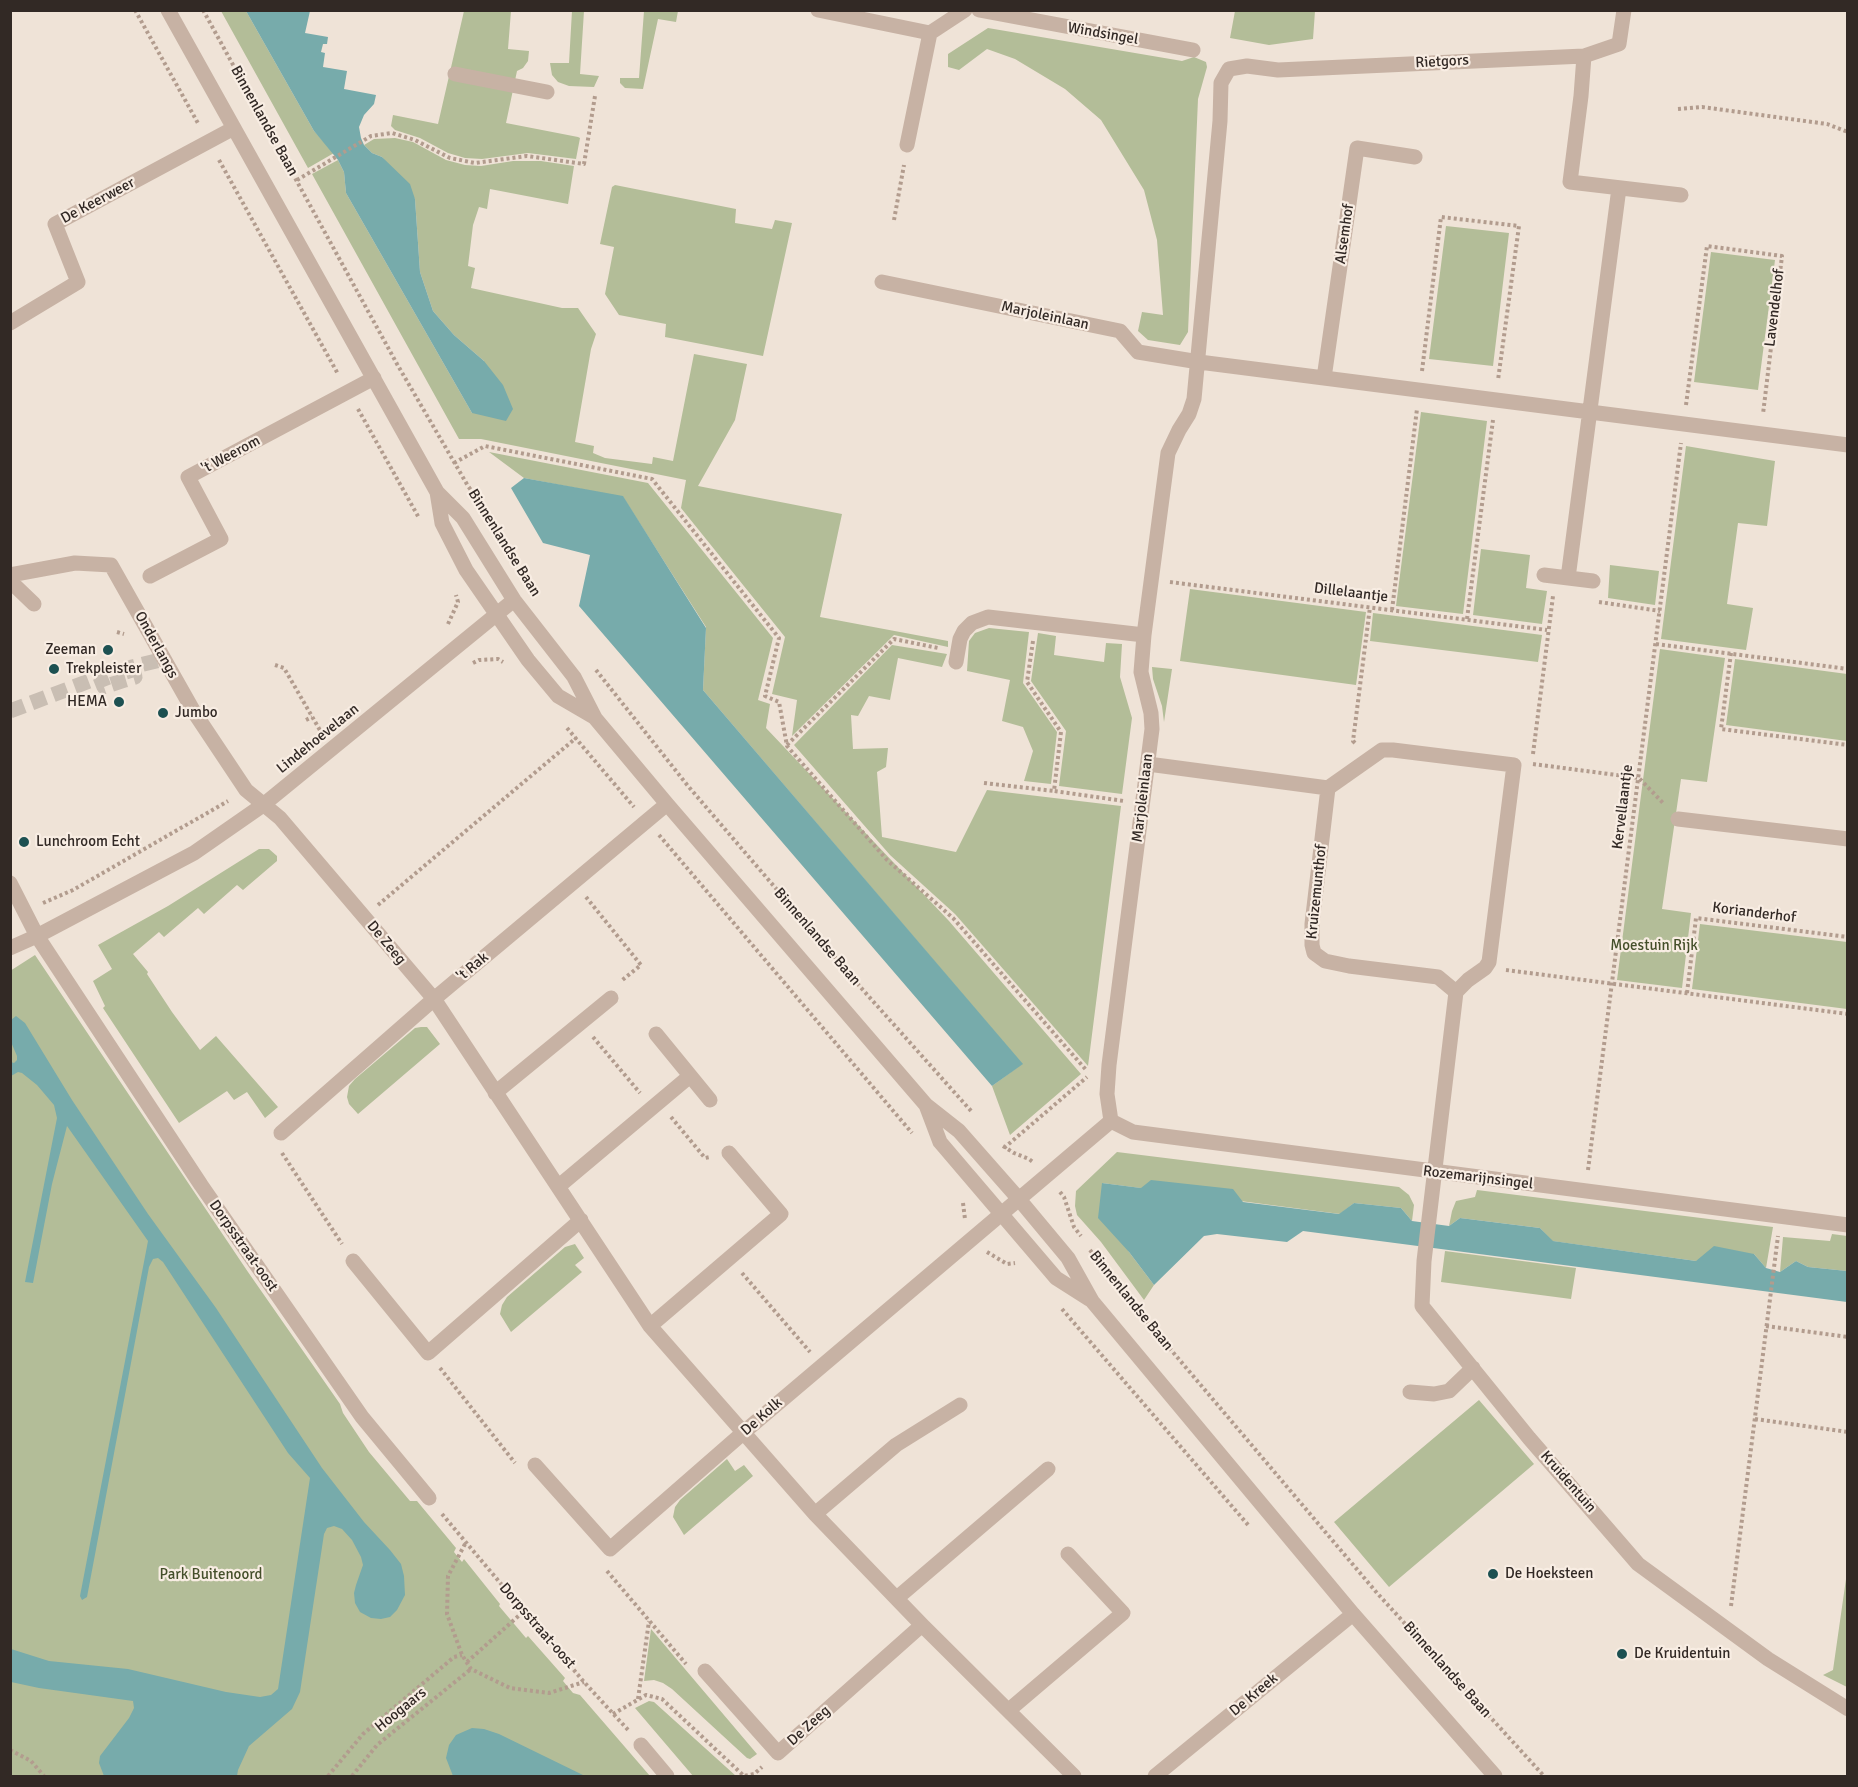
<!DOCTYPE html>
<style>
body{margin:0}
#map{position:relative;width:1858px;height:1787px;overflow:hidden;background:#efe3d7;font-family:Signika,sans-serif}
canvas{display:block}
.frame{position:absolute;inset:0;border:12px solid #322925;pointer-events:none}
</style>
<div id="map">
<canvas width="1858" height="1787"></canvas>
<div class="frame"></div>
</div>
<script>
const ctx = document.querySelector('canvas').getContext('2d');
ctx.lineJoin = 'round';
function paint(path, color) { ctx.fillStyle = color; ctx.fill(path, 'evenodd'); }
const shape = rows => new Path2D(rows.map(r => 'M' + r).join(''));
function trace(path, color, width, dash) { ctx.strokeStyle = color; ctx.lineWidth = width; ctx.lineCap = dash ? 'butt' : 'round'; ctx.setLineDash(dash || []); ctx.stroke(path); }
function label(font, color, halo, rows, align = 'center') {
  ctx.font = font + ' Signika,sans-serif'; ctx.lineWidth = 4.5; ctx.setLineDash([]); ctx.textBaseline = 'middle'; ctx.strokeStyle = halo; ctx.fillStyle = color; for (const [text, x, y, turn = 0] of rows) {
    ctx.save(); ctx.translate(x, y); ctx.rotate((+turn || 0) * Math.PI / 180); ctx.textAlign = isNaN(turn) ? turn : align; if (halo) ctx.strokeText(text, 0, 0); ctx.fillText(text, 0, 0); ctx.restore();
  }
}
paint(shape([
 [221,11,246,11,314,131,334,153,308,168],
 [464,11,511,11,508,49,529,51,528,61,523,68,517,71,506,123,578,137,580,138,576,159,528,153,482,159,465,158,448,153,420,138,395,130,391,126,393,115,438,124],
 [572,11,584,11,580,74,599,76,594,87,569,86,558,82,552,75,550,63,569,63],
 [644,11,678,11,676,22,658,19,643,89,625,88,620,83,620,78,639,78],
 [1235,11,1315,11,1313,39,1269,45,1230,38],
 [988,28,1182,61,1194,57,1206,62,1207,67,1198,99,1188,332,1180,345,1148,340,1138,331,1142,312,1163,315,1157,240,1144,190,1101,120,1065,89,1015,59,987,49,959,70,948,67,948,54],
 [395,138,413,142,446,160,465,165,481,166,513,161,541,161,574,166,568,204,490,189,487,209,479,207,473,225,468,266,475,268,471,288,562,308,578,308,596,334,591,349,575,442,594,446,593,453,605,458,652,464,653,457,673,461,694,354,747,364,735,420,698,486,842,514,820,617,948,641,948,647,894,635,792,736,797,700,772,694,785,637,681,508,686,480,481,439,459,439,312,174,338,160,344,172,346,193,472,413,484,361,454,335,433,311,420,272,415,199,382,157,372,153,364,145,374,139],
 [615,185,736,209,735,223,772,229,775,220,792,223,763,356,665,337,666,324,619,315,605,294,614,247,600,244,612,187],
 [1446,226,1509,233,1493,366,1429,359],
 [1711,252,1775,260,1758,390,1694,382],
 [1421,412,1487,421,1463,614,1396,606],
 [1686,446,1775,461,1767,526,1738,523,1727,604,1753,608,1746,650,1661,639],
 [489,452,648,483,773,638,758,700,770,704,766,728,949,921,1081,1074,1010,1135,992,1086,1022,1064,703,690,706,627,623,497,524,478],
 [1481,549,1530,555,1526,588,1547,591,1542,624,1473,615],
 [1610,565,1659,571,1655,605,1608,598],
 [1190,589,1366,612,1356,685,1180,661],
 [1373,613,1542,635,1538,662,1370,641],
 [989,628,1029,632,1023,683,1057,732,1051,784,1024,781,1033,751,1023,727,1002,721,1010,680,967,671,969,641,975,633],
 [1038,633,1056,636,1054,655,1104,662,1106,643,1122,644,1120,677,1132,718,1122,794,1059,786,1066,731,1031,681],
 [892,645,947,654,942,667,898,658,890,700,869,696,858,716,851,715,853,749,888,748,886,767,877,772,882,837,956,852,987,790,1121,806,1088,1066,955,914,890,855,794,745],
 [1660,649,1725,658,1707,782,1681,779,1662,909,1691,913,1682,988,1617,980],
 [1735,659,1847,674,1847,741,1726,725],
 [1152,667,1172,669,1164,722,1162,706,1153,679],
 [259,849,269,849,277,856,277,861,243,890,237,885,204,914,198,908,164,937,159,932,133,954,148,972,147,974,172,1012,200,1050,216,1036,278,1107,265,1118,247,1092,234,1100,227,1091,179,1123,103,1008,105,1006,93,981,112,969,98,945,168,906],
 [1700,924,1847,942,1847,1009,1692,989],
 [35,955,248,1272,340,1404,343,1413,369,1452,410,1501,417,1501,456,1548,454,1552,462,1562,464,1559,500,1604,499,1606,526,1638,528,1636,565,1678,563,1681,573,1693,580,1695,650,1776,11,1776,10,971],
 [421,1027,427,1027,440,1044,358,1114,349,1104,347,1097,349,1086,355,1079,415,1028],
 [1117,1152,1399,1187,1409,1195,1414,1205,1412,1221,1401,1208,1354,1203,1340,1214,1102,1183,1129,1252,1154,1285,1144,1300,1101,1242,1077,1215,1075,1206,1076,1191],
 [1477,1190,1773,1227,1766,1268,1754,1254,1696,1261,1552,1241,1540,1228,1460,1218,1449,1226,1452,1211,1456,1201,1475,1197],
 [1832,1234,1847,1236,1847,1271,1808,1267,1796,1261,1780,1272,1783,1237,1830,1241],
 [575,1244,584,1258,575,1265,582,1272,511,1332,500,1314,502,1305,507,1297,565,1247],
 [1445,1251,1576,1268,1571,1299,1441,1282],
 [1479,1400,1534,1464,1389,1587,1334,1522],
 [727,1459,735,1471,744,1465,753,1476,684,1535,673,1517,675,1507,680,1500],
 [1847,1572,1848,1686,1847,1687,1823,1675,1833,1670],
 [651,1629,757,1754,750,1759,747,1758,672,1689,663,1683,654,1680,644,1681],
 [649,1701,654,1702,736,1776,693,1776,635,1708]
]), '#b3bd98');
paint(shape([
 [246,11,310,11,305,33,328,37,327,44,323,44,321,52,325,53,323,67,347,71,344,89,376,95,374,104,364,115,359,127,361,138,364,145,372,153,382,157,410,184,415,199,420,272,433,311,454,335,484,361,503,385,513,409,506,421,472,413,346,193,344,172,338,160,314,131],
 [524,478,623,496,706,628,703,690,1023,1064,992,1086,579,606,590,555,543,543,511,488],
 [16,1016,25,1023,72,1100,148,1214,216,1308,322,1468,364,1522,390,1550,401,1564,404,1576,405,1595,397,1610,390,1617,381,1619,371,1618,360,1612,355,1603,354,1593,356,1585,363,1565,361,1557,352,1540,342,1529,334,1526,327,1528,324,1534,300,1692,292,1709,249,1746,238,1770,237,1776,104,1776,99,1763,100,1756,129,1718,134,1708,133,1701,39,1688,11,1682,11,1649,49,1661,128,1669,226,1692,260,1697,271,1695,278,1689,310,1478,288,1453,163,1262,158,1258,153,1259,149,1267,87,1597,82,1600,80,1596,148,1241,67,1126,52,1184,33,1283,25,1282,57,1118,54,1105,37,1085,22,1073,18,1072,11,1076,11,1062,14,1063,17,1060,17,1056,11,1042,11,1020],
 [1151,1180,1233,1189,1243,1202,1339,1214,1354,1203,1401,1208,1412,1221,1449,1226,1460,1218,1540,1228,1553,1241,1696,1261,1714,1246,1754,1254,1766,1268,1780,1272,1796,1261,1808,1267,1847,1271,1847,1302,1303,1231,1287,1242,1217,1234,1204,1236,1154,1285,1129,1252,1098,1218,1102,1183,1141,1188],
 [472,1728,484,1729,499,1734,585,1776,453,1776,446,1758,449,1745,456,1735]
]), '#77abab');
trace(shape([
 [10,711,100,677,104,687,125,680,135,677,132,667,164,659]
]), '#c9beb3', 15, [15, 8]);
trace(shape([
 [135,10,199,125],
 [203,10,397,364,468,486,479,501],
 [1678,109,1702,107,1827,124,1848,132],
 [219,160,338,374],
 [297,180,371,136,392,133,415,140,450,158,475,163,527,156,584,164,595,96],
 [894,220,904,165],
 [1422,371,1441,217,1519,226,1498,380],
 [1686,405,1707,246,1782,256,1763,414],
 [358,409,419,518],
 [454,463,485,446,652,479,779,638,765,696,779,702,787,746,887,860,953,918,1087,1071],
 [1170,582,1547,630],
 [1599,602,1660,611],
 [1392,610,1417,409],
 [1467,619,1493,420],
 [448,624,458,602,456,595],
 [117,632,124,634],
 [1033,641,1027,682,1061,732,1054,791,1124,801],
 [1656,644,1848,669],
 [1731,653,1721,729,1848,745],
 [473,663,479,660,498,659,503,662],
 [275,665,284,668,321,732],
 [596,670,688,786,863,990,972,1112],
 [306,720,312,717],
 [567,728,634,807],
 [1355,743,1353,741,1370,607],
 [787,745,894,639,938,648],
 [1533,754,1553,596],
 [1533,764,1639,778,1664,804],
 [984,783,1054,791],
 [659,835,912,1133],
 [586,897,641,965,621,981],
 [43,903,73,890,228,801],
 [378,905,576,738],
 [1506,970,1848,1014],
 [1687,993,1696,918,1848,937],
 [593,1037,640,1093],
 [671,1117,705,1158,710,1157],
 [1003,1146,1014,1153,1029,1159,1033,1162],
 [1004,1148,1087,1077],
 [282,1153,342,1244],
 [1588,1170,1681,443],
 [1060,1192,1064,1197,1074,1227,1081,1236],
 [963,1203,965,1219],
 [1090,1250,1116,1285,1377,1593,1544,1776],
 [987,1252,1007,1264,1015,1263],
 [742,1273,810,1352],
 [1062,1309,1249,1526],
 [1766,1326,1848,1337],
 [440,1368,515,1463],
 [1755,1419,1848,1432],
 [442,1514,584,1682,629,1731],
 [465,1544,448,1576,447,1614,462,1655,471,1669,510,1688,549,1693,584,1682],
 [607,1571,686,1664],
 [1731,1606,1778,1236],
 [467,1662,524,1611],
 [638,1699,649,1621],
 [613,1714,646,1695,662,1699,744,1776,754,1774,762,1767],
 [10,1750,31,1761,44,1776],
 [328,1776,363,1734,454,1657,462,1655],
 [352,1776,377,1745,471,1669]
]), '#b29c8e', 4, [3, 3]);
trace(shape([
 [168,10,437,492,463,518,514,600,574,677,595,718,667,804,926,1105,959,1131,1018,1198,1068,1258,1092,1301,1353,1614,1495,1776],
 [818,10,930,33,965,10],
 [979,10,1193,50],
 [1584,56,1581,96,1570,182,1681,195],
 [455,74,547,92],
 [907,145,930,33],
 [882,282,1120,331,1138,352,1199,362,1848,445],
 [10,323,78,282,55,224,234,128],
 [1324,378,1357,148,1415,157],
 [437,492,442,523,466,570,528,660,558,696,594,717],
 [10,575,75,563,111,565,194,712,246,790,280,818,434,999,650,1326,815,1514,922,1625,1074,1776],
 [1544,575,1593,581],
 [150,576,221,539,188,477,374,378],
 [1568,578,1619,188],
 [10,581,34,604],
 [956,662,960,639,964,631,972,623,988,617,1144,635],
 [1148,764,1328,788,1382,750,1393,750,1514,765,1489,962,1485,968,1468,980,1456,992,1424,1261,1422,1306,1529,1438,1638,1564,1768,1659,1848,1709],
 [1328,788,1312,924,1312,945,1314,953,1325,961,1349,966,1438,977,1456,992],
 [1678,819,1848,839],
 [10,883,37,936,201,1185,362,1417,429,1498],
 [10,948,37,936,194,853,263,805,514,600],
 [656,1034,710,1100],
 [495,1093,611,998],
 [926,1105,940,1142,1056,1278,1089,1299],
 [1111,1121,1107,1094,1109,1065,1152,729,1151,713,1141,672,1144,635,1168,453,1179,430,1189,414,1194,399,1220,121,1221,83,1229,69,1247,66,1278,70,1584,56,1619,44,1624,10],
 [1111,1121,1133,1132,1848,1225],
 [281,1133,434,999,667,804],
 [559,1186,690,1076],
 [353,1261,428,1353,581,1220],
 [650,1326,781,1214,729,1153],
 [1410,1392,1434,1394,1449,1391,1473,1368],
 [535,1465,610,1549,744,1432,1111,1121],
 [815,1514,896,1445,960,1405],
 [897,1598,1048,1469],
 [705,1671,778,1753,922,1625],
 [1009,1710,1123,1613,1068,1554],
 [641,1745,667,1776],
 [1155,1776,1353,1614]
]), '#c7b2a4', 15);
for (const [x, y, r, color] of [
 [108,650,6,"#1d5152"],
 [54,669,6,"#1d5152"],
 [119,702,6,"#1d5152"],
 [163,713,6,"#1d5152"],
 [24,842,6,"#1d5152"],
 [1493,1574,6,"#1d5152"],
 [1622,1654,6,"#1d5152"]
]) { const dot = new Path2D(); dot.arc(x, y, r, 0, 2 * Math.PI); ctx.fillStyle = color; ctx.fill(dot); trace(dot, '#f8ede3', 2); }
label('15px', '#322925', '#f8ede3', [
 ["Windsingel",1103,34,10],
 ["Rietgors",1442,62,-3],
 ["Binnenlandse Baan",264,121,61],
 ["De Keerweer",98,201,-28],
 ["Alsemhof",1345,234,-82],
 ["Lavendelhof",1775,308,-83],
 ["Marjoleinlaan",1045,316,12],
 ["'t Weerom",231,455,-28],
 ["Binnenlandse Baan",504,543,58],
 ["Dillelaantje",1351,593,7],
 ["Onderlangs",156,645,61],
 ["Lindehoevelaan",318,739,-39],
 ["Marjoleinlaan",1143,798,-83],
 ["Kervellaantje",1623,807,-83],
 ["Kruizemunthof",1317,892,-84],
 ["Korianderhof",1754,913,7],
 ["Binnenlandse Baan",817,937,49],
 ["De Zeeg",386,943,50],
 ["'t Rak",473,967,-40],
 ["Rozemarijnsingel",1478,1178,7],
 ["Dorpsstraat-oost",243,1246,55],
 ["Binnenlandse Baan",1131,1301,51],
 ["De Kolk",762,1417,-41],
 ["Kruidentuin",1568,1482,49],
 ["Dorpsstraat-oost",537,1626,49],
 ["Binnenlandse Baan",1447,1670,48],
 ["De Kreek",1254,1695,-40],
 ["Hoogaars",401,1710,-39],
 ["De Zeeg",809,1726,-42]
]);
label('15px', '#322925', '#f8ede3', [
 ["Zeeman",96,650,"right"],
 ["Trekpleister",66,669],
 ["HEMA",107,702,"right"],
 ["Jumbo",175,713],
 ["Lunchroom Echt",36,842],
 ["De Hoeksteen",1505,1574],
 ["De Kruidentuin",1634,1654]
], 'left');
label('15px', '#444f2a', '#f8ede3', [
 ["Moestuin Rijk",1654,946],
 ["Park Buitenoord",211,1575]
]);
</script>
